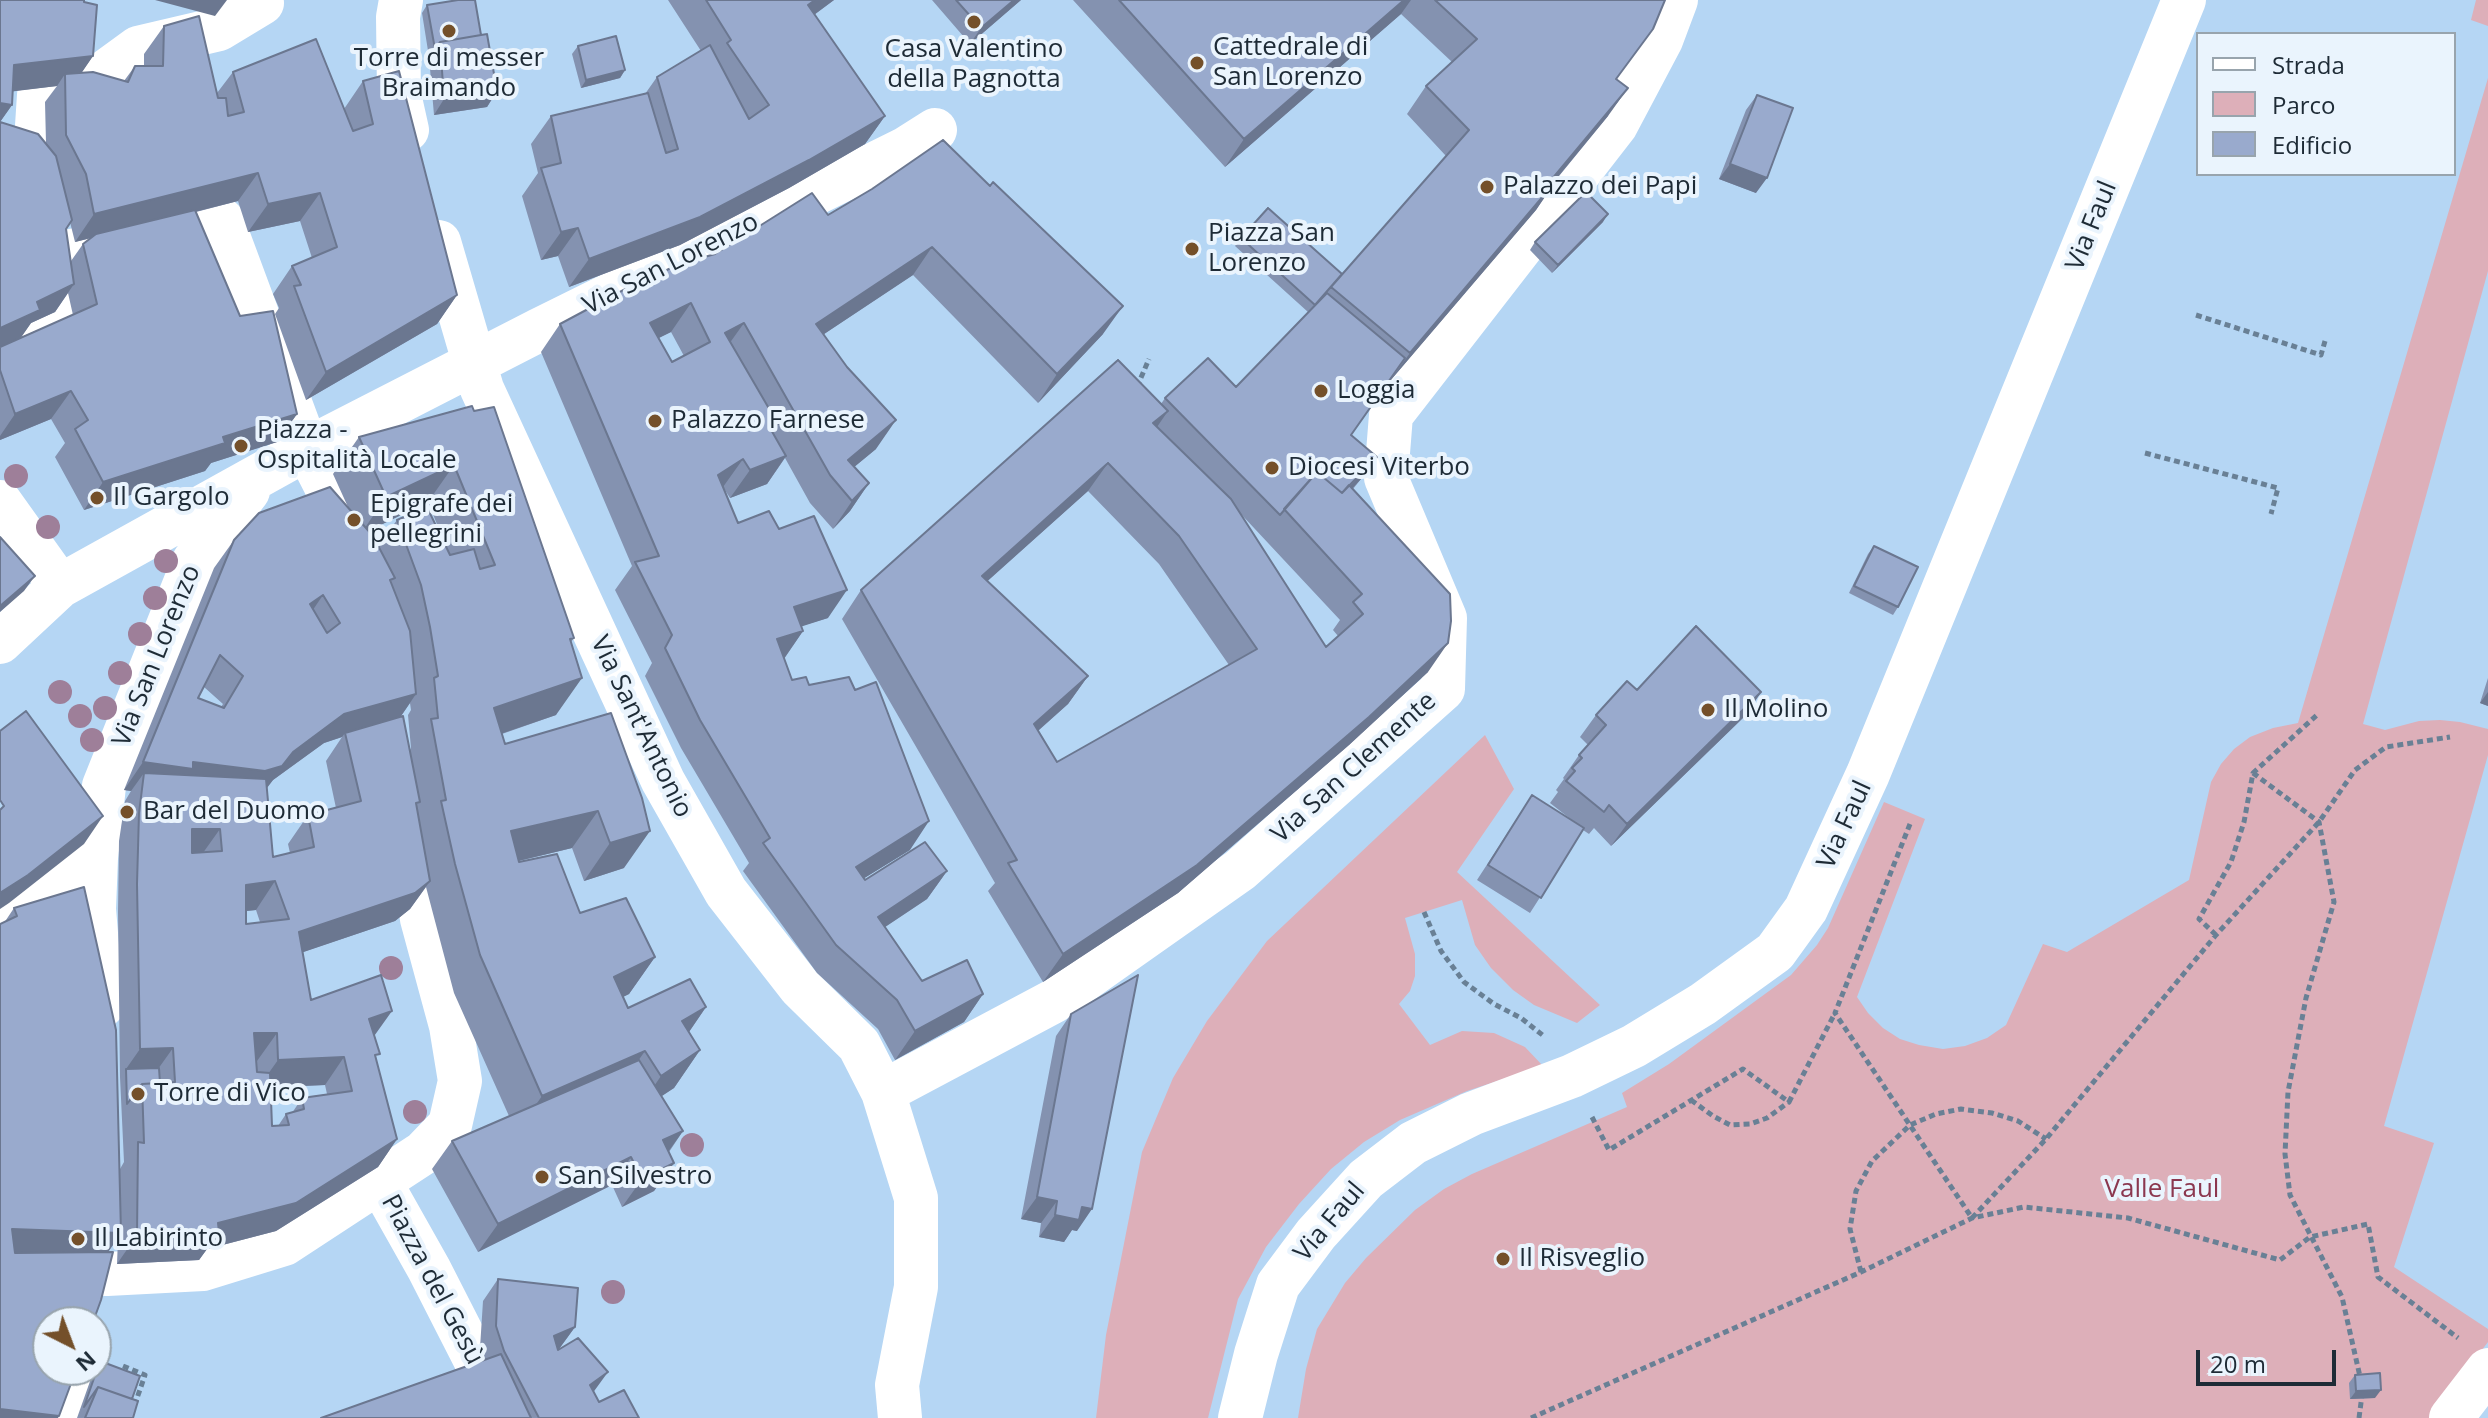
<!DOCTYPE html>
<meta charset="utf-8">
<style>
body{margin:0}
#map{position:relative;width:2488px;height:1418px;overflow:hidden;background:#b5d6f4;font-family:"Open Sans",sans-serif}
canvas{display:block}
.legend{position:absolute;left:2196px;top:32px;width:260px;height:144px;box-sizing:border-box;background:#eaf4fd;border:2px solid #98a4ad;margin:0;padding:10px 14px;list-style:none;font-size:24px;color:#1e2b36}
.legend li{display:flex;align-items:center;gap:16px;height:40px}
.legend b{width:40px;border:2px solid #98a4ad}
.north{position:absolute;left:32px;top:1306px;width:80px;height:80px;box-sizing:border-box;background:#eaf4fd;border:2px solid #98a4ad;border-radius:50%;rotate:138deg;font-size:22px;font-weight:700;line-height:32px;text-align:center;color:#1e2b36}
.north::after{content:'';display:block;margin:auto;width:28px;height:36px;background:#74502a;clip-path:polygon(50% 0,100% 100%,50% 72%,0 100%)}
.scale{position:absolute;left:2196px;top:1350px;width:140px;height:36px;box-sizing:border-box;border:4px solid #1e2b36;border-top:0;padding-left:10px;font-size:24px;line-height:28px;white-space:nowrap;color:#1e2b36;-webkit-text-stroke:6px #eaf4fd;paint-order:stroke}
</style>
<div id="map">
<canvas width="2488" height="1418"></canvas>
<ul class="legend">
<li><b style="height:10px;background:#fff"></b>Strada</li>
<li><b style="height:22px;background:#ddafb9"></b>Parco</li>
<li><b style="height:22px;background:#99aacd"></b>Edificio</li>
</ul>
<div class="north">N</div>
<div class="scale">20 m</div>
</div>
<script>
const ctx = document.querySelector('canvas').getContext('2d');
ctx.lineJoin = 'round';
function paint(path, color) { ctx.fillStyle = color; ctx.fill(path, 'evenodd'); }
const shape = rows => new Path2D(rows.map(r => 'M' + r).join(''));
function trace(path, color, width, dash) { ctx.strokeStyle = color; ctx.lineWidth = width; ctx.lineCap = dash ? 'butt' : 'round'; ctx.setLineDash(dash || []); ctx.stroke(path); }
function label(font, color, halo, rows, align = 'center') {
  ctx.font = font + ' "Open Sans",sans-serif'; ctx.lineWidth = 8; ctx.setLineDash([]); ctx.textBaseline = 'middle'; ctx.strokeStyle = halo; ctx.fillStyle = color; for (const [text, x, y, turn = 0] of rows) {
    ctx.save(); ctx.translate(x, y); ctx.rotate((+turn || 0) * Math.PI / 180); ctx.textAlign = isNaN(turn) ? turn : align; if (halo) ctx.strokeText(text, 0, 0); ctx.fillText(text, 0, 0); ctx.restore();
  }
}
paint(shape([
 [2476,0,2488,0,2488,26,2471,20],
 [2488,78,2488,271,2363,724,2385,730,2419,721,2440,720,2460,722,2488,729,2488,755,2384,1126,2434,1143,2394,1267,2488,1329,2488,1342,2430,1418,1298,1418,1306,1369,1317,1329,1345,1283,1366,1258,1415,1210,1444,1189,1472,1174,1627,1107,1622,1093,1669,1064,1791,975,1817,945,1828,928,1884,802,1925,819,1857,997,1868,1013,1883,1028,1900,1039,1919,1045,1943,1049,1965,1046,1987,1038,2006,1025,2043,944,2067,952,2189,880,2211,782,2221,764,2234,749,2250,737,2273,728,2298,723],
 [1485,735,1514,789,1457,872,1600,1005,1577,1023,1534,1005,1513,990,1491,968,1475,945,1462,900,1405,918,1415,954,1415,976,1410,991,1399,1004,1430,1045,1462,1031,1494,1033,1525,1047,1543,1066,1467,1091,1400,1120,1364,1142,1331,1169,1299,1204,1266,1247,1238,1299,1208,1418,1096,1418,1106,1335,1142,1152,1173,1078,1207,1021,1267,941]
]), '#ddafb9');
trace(shape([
 [2196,315,2321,355,2325,341],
 [1137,387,1149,359],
 [2145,453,2278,488,2271,514],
 [2253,773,2319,822,2334,902,2306,998,2288,1092,2285,1154,2290,1195,2342,1297,2361,1381],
 [1910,824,1835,1013,1972,1218],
 [1424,912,1441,951,1464,982,1494,1004,1521,1018,1545,1037],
 [2216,935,2199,919,2231,862,2244,822,2253,773,2317,715],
 [1691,1100,1713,1116,1730,1125,1750,1124,1767,1118,1789,1102],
 [1592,1117,1609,1150,1743,1069,1789,1102,1835,1013],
 [1972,1218,2046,1139,2216,935,2319,822,2355,770,2386,747,2450,737],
 [1861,1272,1850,1229,1856,1191,1872,1161,1910,1125,1936,1114,1961,1109,1992,1113,2018,1121,2046,1139],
 [123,1366,145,1375,135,1404],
 [1531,1418,1861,1272,1972,1218,2024,1207,2128,1218,2280,1260,2310,1237,2368,1224,2378,1277,2458,1338],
 [2359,1418,2362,1395]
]), '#698095', 5, [6, 4]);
trace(shape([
 [401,0,398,17,399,94,407,130],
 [35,157,39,95,79,91,138,48,219,29,262,3,259,0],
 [439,242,482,389,663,781,726,892,800,987,859,1045,883,1092,916,1198,916,1287,897,1385,900,1418],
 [66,252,222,220,307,449,355,543],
 [0,355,65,325,55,264,66,252],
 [0,502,60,586],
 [0,642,60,586,307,449,539,330,905,149,935,130],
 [0,919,96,858],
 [102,1006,94,909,96,858,104,786,194,561,248,491],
 [883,1092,1054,1001,1240,870,1443,689,1445,618,1386,478,1391,415,1616,125,1661,40,1676,0],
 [380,1182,429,1269,505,1418],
 [0,1268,107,1274,203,1269,284,1244,423,1153,450,1125,460,1081,451,1026,422,919,410,837],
 [58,1418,77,1370],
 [1240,1418,1256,1354,1278,1285,1316,1234,1366,1179,1413,1143,1471,1114,1572,1076,1634,1046,1703,1004,1775,952,1806,909,1868,774,2184,0],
 [2451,1418,2488,1370]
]), '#fff', 44);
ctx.fillStyle = '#9e7f99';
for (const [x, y] of [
 [16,476],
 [48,527],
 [166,561],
 [155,598],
 [140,634],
 [120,673],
 [60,692],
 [105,708],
 [80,716],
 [92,740],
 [391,968],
 [415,1112],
 [692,1145],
 [613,1292]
]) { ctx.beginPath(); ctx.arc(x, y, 12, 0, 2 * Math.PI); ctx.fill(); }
paint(shape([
 [0,0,93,56,81,73,124,81,135,66,144,66,144,54,164,26,217,93,233,72,344,109,363,81,457,295,437,324,306,400,275,314,279,308,273,294,292,266,312,258,300,221,248,232,238,201,196,212,240,316,297,414,277,442,211,463,205,471,84,510,55,457,65,443,51,419,0,440],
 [57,86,45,102,46,143,0,122,12,105,13,91],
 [70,222,75,242,91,238,83,244,71,261,66,229],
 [68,293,73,315,21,337,31,323,55,312],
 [668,0,834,0,814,15,885,116,865,144,789,188,680,245,569,287,558,256,541,260,522,196,538,173,531,144,551,116,645,94,657,77,701,51],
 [932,0,1021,0,970,44],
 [1073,0,1665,0,1617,79,1608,116,1555,181,1536,210,1390,381,1351,435,1361,479,1353,489,1428,672,1349,745,1178,893,1043,982,988,891,995,883,842,619,861,590,1161,404,1165,398,1236,387,1308,312,1235,246,1241,238,1342,274,1446,156,1407,114,1426,86,1452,62,1401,14,1225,167],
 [1088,491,1159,564,1229,665,1057,762,1038,731,1068,704,1088,676,987,581],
 [1240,513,1340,620,1333,630,1338,636,1326,647],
 [427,5,481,35,497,91,487,107,434,115,429,57,422,13],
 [578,46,625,70,620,78,581,88,572,54],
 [1757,95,1756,193,1719,179,1746,110],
 [872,189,1103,334,1038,403,913,275,824,334,876,449,854,467,869,483,850,511,833,529,810,503,785,458,767,484,730,498,723,487,738,523,779,529,828,618,801,626,803,631,784,659,792,680,809,685,910,850,864,878,865,880,947,871,927,899,885,927,922,981,983,994,964,1022,895,1060,878,1029,817,973,743,871,749,863,681,748,645,676,652,663,615,590,632,566,541,352,560,324,715,254,828,215],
 [671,332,684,356,672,362,658,338],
 [1603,222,1552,273,1530,250,1535,242],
 [472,406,574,638,571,642,556,715,502,734,505,744,611,713,624,868,584,881,572,848,519,861,580,913,655,957,629,994,623,997,628,1008,706,1007,689,1032,700,1050,674,1088,661,1096,683,1131,669,1152,674,1163,654,1191,622,1207,612,1185,478,1252,432,1169,452,1141,509,1116,454,993,426,887,410,909,395,921,303,952,311,1000,375,1036,376,1060,397,1139,378,1167,276,1231,207,1249,199,1260,117,1264,118,1238,108,1252,4,923,14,908,120,1169,124,1162,120,1077,118,912,119,841,125,801,131,791,124,790,214,568,234,540,348,507,333,474,359,437],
 [428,502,449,554,397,520,378,546,368,531],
 [204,687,223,704,221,707,198,698],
 [410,703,411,710,408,715,411,748,410,750,401,716],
 [342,737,326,761,336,808,308,815,288,844,290,853,273,857,267,788,273,780,324,743],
 [256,910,260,922,246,924,246,911],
 [325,1085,327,1094,302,1098,292,1113,286,1114,278,1126,272,1126,271,1087],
 [1874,546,1898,607,1893,615,1849,593,1868,554],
 [2488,678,2488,706,2480,703],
 [1637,690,1761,692,1746,715,1611,846,1594,828,1589,834,1583,830,1530,913,1477,880,1532,795,1573,821,1550,803,1558,792,1556,790,1564,779,1563,778,1579,755,1588,745,1580,737,1596,715],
 [1071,1014,1077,1231,1072,1230,1064,1242,1039,1237,1041,1223,1021,1219,1056,1036],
 [498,1279,575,1327,559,1349,594,1392,599,1402,639,1418,321,1418,484,1360,480,1348,483,1301],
 [100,1361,132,1399,133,1418,77,1418,94,1370,96,1370,96,1366],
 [2355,1375,2375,1398,2350,1399,2349,1383]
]), '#8492b0');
paint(shape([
 [155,0,227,0,215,16],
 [815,0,834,0,788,34,808,5],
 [1014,0,1021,0,970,44,981,28],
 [1404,0,1411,0,1401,14,1225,167,1244,139],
 [93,56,74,84,65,74,57,86,0,93,14,65],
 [625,70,620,78,581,88,586,80],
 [1628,88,1608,116,1533,207,1552,179],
 [497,91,487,107,434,115,444,99],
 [0,103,12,105,0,122],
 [885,116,865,144,789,188,680,245,569,287,589,259],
 [1730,164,1767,178,1756,193,1719,179],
 [258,173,238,201,75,242,94,214],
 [1556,181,1536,210,1390,381,1335,457,1410,353],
 [320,193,300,221,248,232,268,204],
 [1608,214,1603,222,1552,273,1558,265],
 [578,228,558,256,541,260,561,232],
 [932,247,913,275,797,352,816,324],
 [74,284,55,312,31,323,20,339,0,348,0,328,37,302],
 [457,295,437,324,306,400,326,372],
 [691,303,671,332,631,352,650,323],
 [1123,306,1103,334,1038,403,1057,374],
 [744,323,724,351,725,333],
 [71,391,51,419,0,440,0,436,15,414],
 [1168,411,1148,440,1153,423],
 [297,414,277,442,211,463,205,471,84,510,103,482,223,437],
 [896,420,876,449,836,482,848,460],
 [786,456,767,484,730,498,750,470],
 [1377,457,1361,479,1322,521,1338,499],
 [743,459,723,487,718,475],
 [1108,463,1088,491,962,604,982,576],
 [454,465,428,502,360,535,386,497],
 [869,483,850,511,833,529,852,501],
 [35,576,24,591,0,612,0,606],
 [847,590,828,618,775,635,794,607],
 [323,595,304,623,310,604],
 [803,631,783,660,777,639],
 [1448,643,1428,672,1349,745,1178,893,1043,982,1063,954],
 [1088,676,1068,704,1014,752,1034,724],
 [582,678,556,715,468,745,494,708],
 [1761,692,1746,715,1611,846,1627,824],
 [2488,692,2488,706,2480,703],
 [416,694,397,722,345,733,342,737,324,743,273,780,262,794,144,773,131,791,124,790,143,762,193,762,293,752,344,714],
 [598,811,572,848,485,869,511,831],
 [103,816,84,844,9,903,0,909,0,893],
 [929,821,910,850,837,895,856,867],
 [192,829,220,829,200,857,173,857],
 [650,831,624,868,584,881,610,843],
 [947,871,927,899,858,945,878,917],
 [275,881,256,910,226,913,246,885],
 [430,881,410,909,395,921,280,960,299,932],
 [655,957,629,994,588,1014,614,977],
 [983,994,964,1022,895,1060,915,1031],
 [706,1007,680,1045,682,1021],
 [392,1011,372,1039,369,1019],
 [254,1033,277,1033,257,1061,235,1061],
 [173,1048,153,1076,126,1069,140,1049],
 [700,1050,674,1088,635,1114,661,1076],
 [645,1051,619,1088,516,1133,542,1096],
 [344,1057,325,1085,258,1088,278,1060],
 [683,1131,663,1159,663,1140],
 [397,1139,378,1167,276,1231,207,1249,199,1260,117,1264,137,1235,218,1223],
 [631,1157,612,1185,478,1252,498,1224],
 [674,1163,654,1191,622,1207,642,1179],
 [1037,1197,1057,1201,1041,1223,1021,1219],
 [1082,1207,1092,1209,1077,1231,1072,1230,1064,1242,1039,1237,1055,1215],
 [12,1229,121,1233,102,1261,0,1257],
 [575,1327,559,1349,538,1358,554,1336],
 [608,1372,592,1394,590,1385],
 [2381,1390,2375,1398,2350,1399,2356,1391],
 [0,1409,59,1416,58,1418,0,1418]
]), '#6b7790');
const building = shape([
 [0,0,84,0,84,2,97,5,93,56,14,65,12,105,0,103,0,0],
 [458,0,475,0,481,35,440,42,435,49,427,5,458,0],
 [706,0,815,0,808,5,885,116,809,160,700,217,589,259,578,228,561,232,541,168,561,163,551,116,648,93,666,153,678,149,657,77,710,45,749,119,769,105,727,43,731,40,706,0],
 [956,0,1014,0,981,28,956,0],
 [1119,0,1404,0,1244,139,1119,0],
 [1435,0,1665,0,1653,29,1616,79,1628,88,1552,179,1556,181,1410,353,1331,287,1469,130,1426,86,1477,39,1435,0],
 [199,16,218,98,226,98,228,116,244,112,233,72,316,39,353,131,373,124,363,81,399,71,457,295,326,372,294,286,301,285,292,266,337,247,320,193,268,204,258,173,94,214,86,174,66,135,65,74,93,72,128,82,135,66,163,66,164,26,199,16],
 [487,34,497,91,444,99,440,42,487,34],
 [616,36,625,70,586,80,578,46,616,36],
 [1757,95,1793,108,1767,178,1730,164,1757,95],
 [0,122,38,134,56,156,72,220,66,229,74,284,37,302,40,310,0,328,0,122],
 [943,140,990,186,993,182,1123,306,1057,374,932,247,816,324,847,367,896,420,848,460,869,483,852,501,830,475,744,323,725,333,778,424,770,428,786,456,750,470,743,459,718,475,738,523,769,511,779,529,814,516,847,590,794,607,803,631,777,639,792,680,806,677,809,685,849,677,855,690,876,682,929,821,856,867,865,880,925,842,947,871,878,917,922,981,967,960,983,994,915,1031,897,1000,836,945,763,843,770,838,700,720,665,648,672,635,635,562,659,556,560,324,631,286,680,264,715,254,812,193,828,215,872,189,943,140],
 [691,303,710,342,672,362,650,323,691,303],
 [1586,192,1608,214,1558,265,1535,242,1586,192],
 [1268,208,1342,274,1315,305,1241,238,1268,208],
 [195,210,240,316,273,311,297,414,223,437,225,443,103,482,75,429,88,420,71,391,15,414,0,370,0,347,97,304,83,244,96,234,195,210],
 [1327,293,1405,358,1351,435,1377,457,1342,493,1317,472,1280,515,1165,398,1208,358,1236,387,1327,293],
 [1118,360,1168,411,1153,423,1231,499,1326,647,1363,614,1353,602,1362,594,1284,509,1317,472,1342,493,1349,485,1450,594,1451,621,1448,643,1369,717,1197,865,1063,954,1008,863,1017,860,861,590,1118,360],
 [1108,463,1179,536,1257,649,1057,762,1034,724,1088,676,982,576,1108,463],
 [472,406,474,411,494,407,574,638,570,639,582,678,494,708,505,744,611,713,642,798,650,831,610,843,598,811,511,831,519,862,557,854,580,913,626,898,655,957,614,977,628,1008,690,979,706,1007,682,1021,700,1050,661,1076,645,1051,542,1096,480,955,455,864,441,801,446,800,431,719,438,718,434,678,438,676,430,627,421,585,397,520,427,507,450,555,474,549,480,569,495,565,454,465,386,497,359,437,472,406],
 [330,487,373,536,395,578,390,580,410,631,416,694,344,714,293,752,282,766,265,771,193,762,193,769,143,762,234,540,259,513,330,487],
 [323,595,340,623,327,633,310,604,323,595],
 [220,655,243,676,224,708,198,698,220,655],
 [0,537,35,576,0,606,0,537],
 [1874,546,1918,567,1898,607,1854,586,1874,546],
 [1696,626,1761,692,1627,824,1609,805,1604,812,1566,781,1575,771,1572,768,1582,758,1579,755,1606,725,1596,715,1627,681,1637,690,1696,626],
 [26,711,103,816,28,875,0,893,0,810,4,806,0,800,0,731,26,711],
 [403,716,420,802,416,803,430,881,415,893,299,932,311,1000,381,975,392,1011,369,1019,380,1054,375,1055,397,1139,296,1203,218,1223,219,1232,137,1235,138,1142,144,1143,142,1084,175,1082,173,1048,140,1049,137,884,139,813,144,773,266,779,273,857,314,847,308,815,361,801,345,733,403,716],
 [192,829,220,829,222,851,192,853,192,829],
 [275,881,289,919,246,924,246,885,275,881],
 [254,1033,277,1033,278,1060,344,1057,352,1091,302,1098,304,1109,286,1114,289,1125,272,1126,270,1073,257,1072,254,1033],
 [1532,795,1584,828,1541,898,1488,865,1532,795],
 [84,887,116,1030,121,1233,12,1229,15,1253,113,1252,101,1300,93,1322,48,1322,48,1370,76,1370,59,1416,0,1409,0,924,17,916,14,908,84,887],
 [1138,975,1092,1209,1082,1207,1079,1220,1055,1215,1057,1201,1037,1197,1071,1014,1138,975],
 [639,1060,683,1131,663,1140,674,1163,642,1179,631,1157,498,1224,452,1141,639,1060],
 [159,1068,160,1083,142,1084,127,1104,126,1069,159,1068],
 [498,1279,578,1288,575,1327,554,1336,558,1350,578,1338,608,1372,590,1385,599,1402,624,1390,639,1418,539,1418,504,1351,496,1326,498,1279],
 [501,1354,531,1418,321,1418,501,1354],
 [100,1361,140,1376,132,1399,98,1387,84,1407,100,1361],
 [2380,1373,2381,1390,2356,1391,2355,1375,2380,1373],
 [98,1387,138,1401,133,1418,85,1418,98,1387]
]);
paint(building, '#99aacd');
trace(building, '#6b7790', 2);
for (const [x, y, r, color] of [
 [974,22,8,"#74502a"],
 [449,31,8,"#74502a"],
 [1197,63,8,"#74502a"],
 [1487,187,8,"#74502a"],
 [1192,249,8,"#74502a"],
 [1321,391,8,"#74502a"],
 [655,421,8,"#74502a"],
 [241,446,8,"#74502a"],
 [1272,468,8,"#74502a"],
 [97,498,8,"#74502a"],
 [354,520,8,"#74502a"],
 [1708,710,8,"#74502a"],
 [127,812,8,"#74502a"],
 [138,1094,8,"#74502a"],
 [542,1177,8,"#74502a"],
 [78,1239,8,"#74502a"],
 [1503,1259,8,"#74502a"]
]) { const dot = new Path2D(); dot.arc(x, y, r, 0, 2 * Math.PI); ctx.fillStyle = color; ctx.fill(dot); trace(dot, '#eaf4fd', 3); }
label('26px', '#1e2b36', '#eaf4fd', [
 ["Cattedrale di",1213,48],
 ["San Lorenzo",1213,78],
 ["Casa Valentino",974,50,"center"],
 ["della Pagnotta",974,80,"center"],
 ["Torre di messer",449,59,"center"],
 ["Braimando",449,89,"center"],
 ["Palazzo dei Papi",1503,187],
 ["Piazza San",1208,234],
 ["Lorenzo",1208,264],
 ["Loggia",1337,391],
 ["Palazzo Farnese",671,421],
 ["Piazza -",257,431],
 ["Ospitalità Locale",257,461],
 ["Diocesi Viterbo",1288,468],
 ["Il Gargolo",113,498],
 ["Epigrafe dei",370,505],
 ["pellegrini",370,535],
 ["Il Molino",1724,710],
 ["Bar del Duomo",143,812],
 ["Torre di Vico",154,1094],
 ["San Silvestro",558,1177],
 ["Il Labirinto",94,1239],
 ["Il Risveglio",1519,1259]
], 'left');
label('26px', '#1e2b36', '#eaf4fd', [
 ["Via Faul",2092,226,-68],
 ["Via San Lorenzo",671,264,-27],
 ["Via San Lorenzo",157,656,-68],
 ["Via Sant'Antonio",641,727,64],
 ["Via San Clemente",1354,768,-42],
 ["Via Faul",1845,825,-65],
 ["Via Faul",1330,1222,-50],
 ["Piazza del Gesù",432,1280,62]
]);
label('26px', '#8b374f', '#eaf4fd', [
 ["Valle Faul",2162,1190]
]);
</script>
